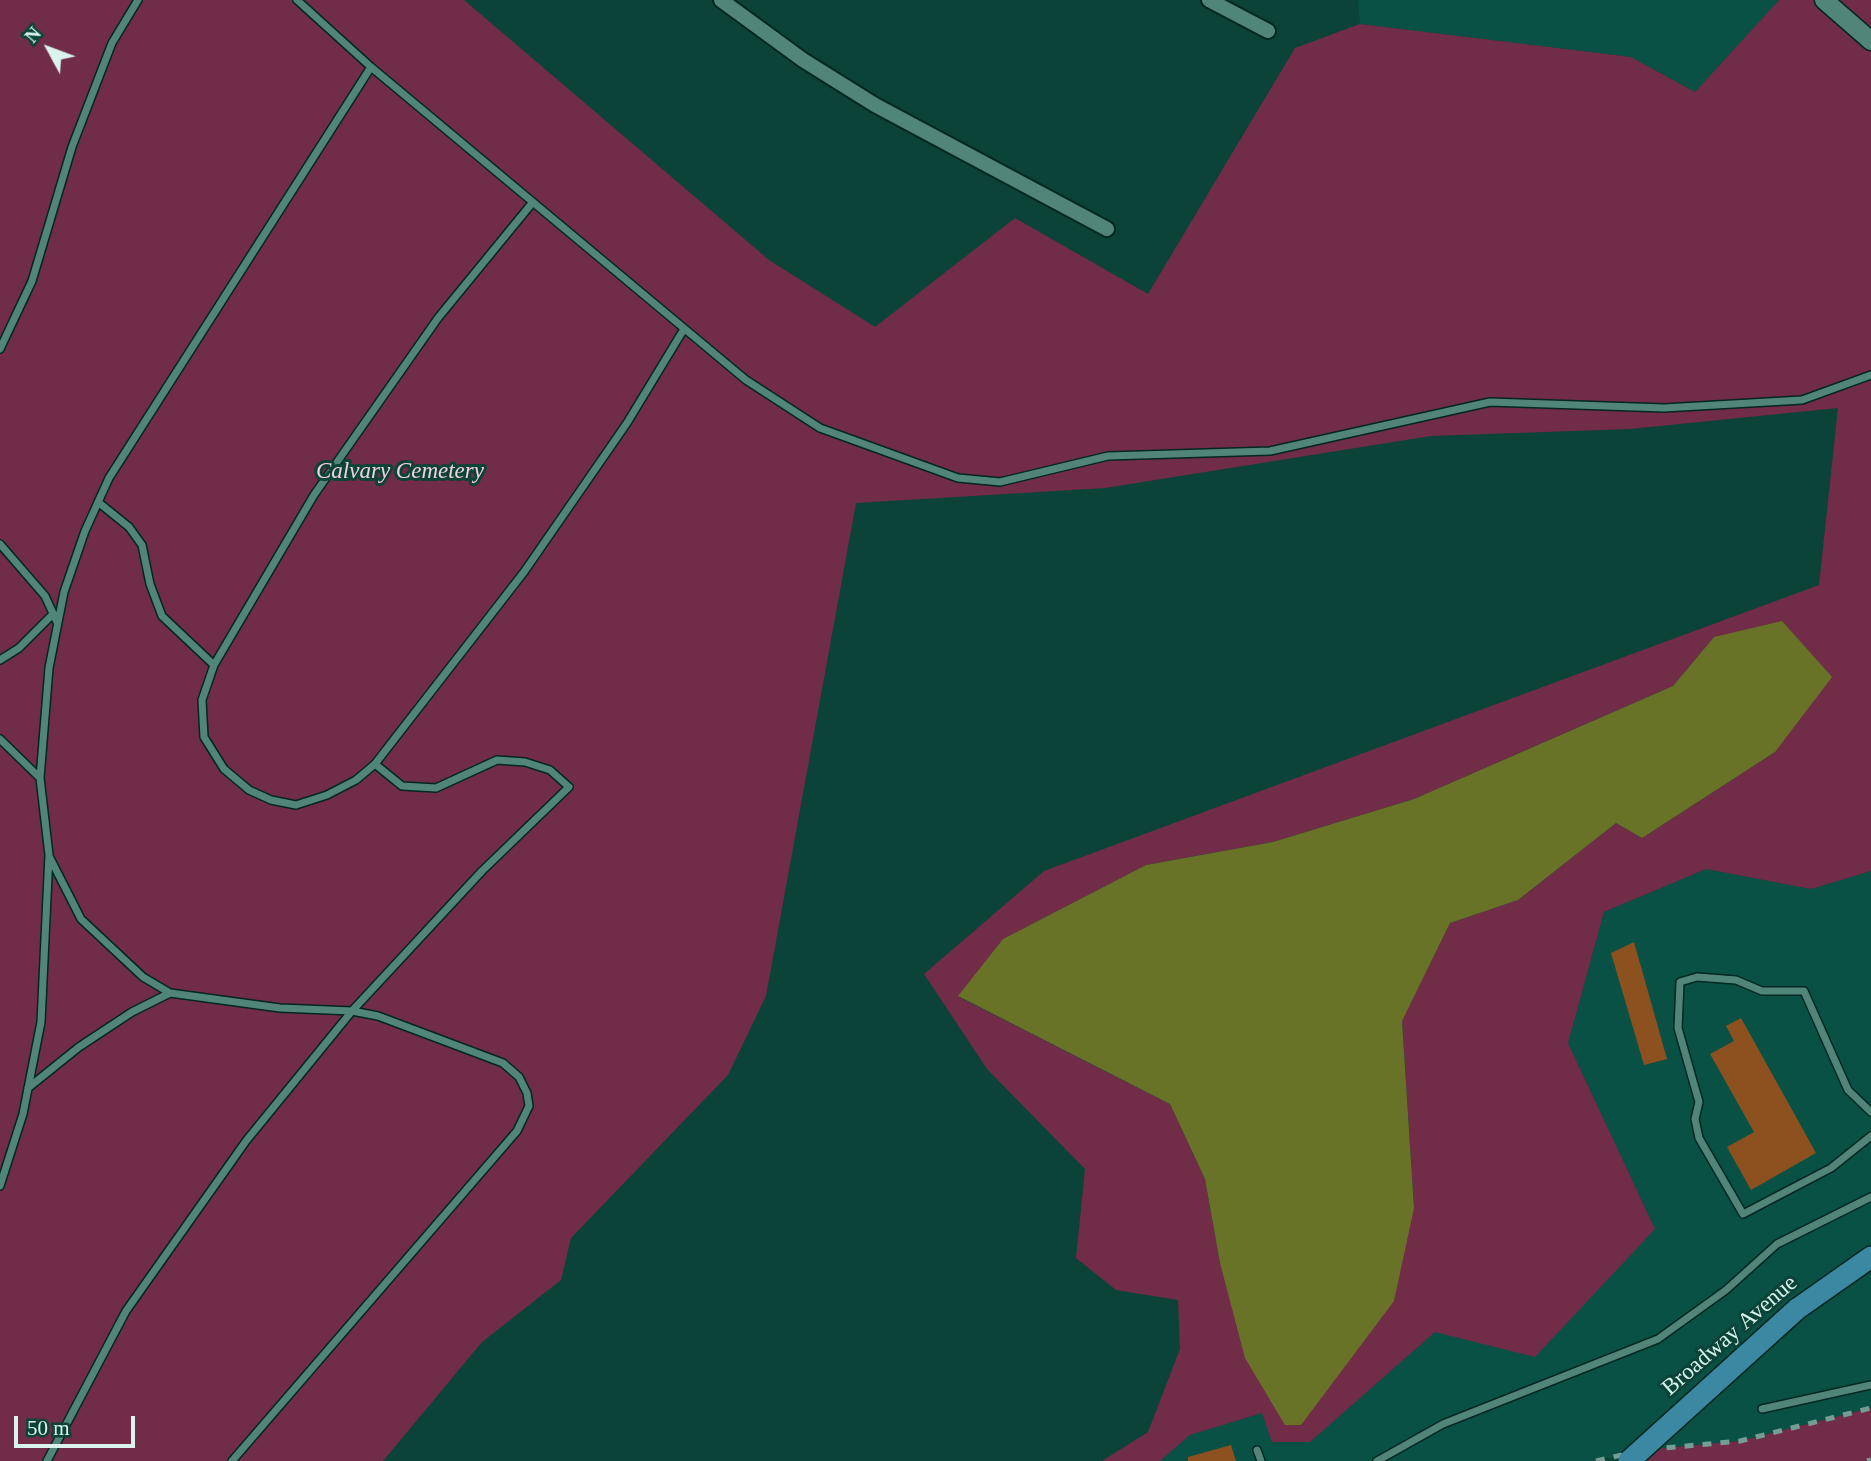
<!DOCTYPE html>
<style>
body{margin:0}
#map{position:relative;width:1871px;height:1461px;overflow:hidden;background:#0b4338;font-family:"Times New Roman",serif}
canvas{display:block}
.north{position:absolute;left:14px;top:14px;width:70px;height:70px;-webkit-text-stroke:5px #0b4338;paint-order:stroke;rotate:311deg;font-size:19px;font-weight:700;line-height:28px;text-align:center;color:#daf4ed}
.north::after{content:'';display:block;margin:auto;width:24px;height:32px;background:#daf4ed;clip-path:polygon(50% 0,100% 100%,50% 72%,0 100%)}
.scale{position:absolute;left:14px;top:1416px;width:121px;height:32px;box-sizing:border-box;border:4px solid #daf4ed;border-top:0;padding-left:9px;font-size:21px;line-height:24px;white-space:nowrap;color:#daf4ed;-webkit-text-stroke:5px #0b4338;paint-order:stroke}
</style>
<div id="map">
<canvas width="1871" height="1461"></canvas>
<div class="north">N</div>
<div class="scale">50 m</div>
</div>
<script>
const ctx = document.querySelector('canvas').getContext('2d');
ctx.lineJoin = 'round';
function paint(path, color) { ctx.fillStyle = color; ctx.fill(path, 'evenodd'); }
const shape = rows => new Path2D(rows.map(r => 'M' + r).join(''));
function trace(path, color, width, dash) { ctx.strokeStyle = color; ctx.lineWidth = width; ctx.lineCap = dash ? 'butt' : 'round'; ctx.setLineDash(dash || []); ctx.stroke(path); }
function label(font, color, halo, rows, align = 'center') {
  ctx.font = font + ' "Times New Roman",serif'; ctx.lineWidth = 6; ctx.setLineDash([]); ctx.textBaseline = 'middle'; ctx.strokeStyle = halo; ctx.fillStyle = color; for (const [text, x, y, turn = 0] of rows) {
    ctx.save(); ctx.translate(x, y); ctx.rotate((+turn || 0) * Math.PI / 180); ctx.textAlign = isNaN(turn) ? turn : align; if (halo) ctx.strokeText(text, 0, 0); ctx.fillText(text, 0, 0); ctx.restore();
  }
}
paint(shape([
 [1358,0,1779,0,1695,92,1631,57,1360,24],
 [1706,869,1811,889,1871,871,1871,1408,1740,1441,1643,1450,1596,1461,1160,1461,1190,1435,1262,1413,1310,1442,1435,1332,1655,1229,1568,1043,1604,912]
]), '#095145');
paint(shape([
 [0,0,464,0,769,260,875,327,1015,218,1148,294,1295,48,1360,24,1631,57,1695,92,1779,0,1871,0,1871,871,1811,889,1706,869,1604,912,1568,1043,1655,1229,1535,1357,1435,1332,1310,1442,1272,1442,1262,1413,1190,1435,1160,1461,1102,1461,1148,1432,1180,1349,1178,1300,1116,1290,1076,1258,1085,1169,987,1069,924,974,1044,871,1819,585,1838,408,1630,429,1431,436,1105,488,856,503,766,996,728,1075,571,1238,561,1280,482,1342,383,1461,0,1461],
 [1714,637,1775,752,1642,838,1616,823,1518,900,1450,923,1402,1020,1414,1208,1220,1263,1205,1179,1170,1104,959,997,1003,939,1146,865,1273,842,1414,799,1673,686],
 [1871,1408,1871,1460,1867,1461,1630,1461,1643,1450,1740,1441]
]), '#712c48');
paint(shape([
 [1782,621,1832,677,1775,752,1642,838,1616,823,1518,900,1450,923,1402,1021,1414,1208,1394,1301,1301,1425,1285,1425,1245,1358,1220,1263,1205,1179,1170,1104,958,996,1003,939,1146,865,1273,842,1414,799,1673,686,1714,637]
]), '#687327');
paint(shape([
 [1634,942,1667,1059,1644,1065,1611,953],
 [1741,1018,1816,1153,1751,1190,1727,1147,1754,1132,1710,1054,1734,1041,1726,1026],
 [1231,1445,1236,1461,1188,1461,1188,1457]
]), '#8c511f');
const service = shape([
 [297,0,371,67,746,380,820,428,958,478,1000,482,1108,456,1270,451,1490,402,1664,408,1802,400,1871,375],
 [533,202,438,318,314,495,214,665,202,700,204,737,224,769,249,790,271,800,296,805,327,795,356,780,375,764,524,572,627,423,684,329],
 [0,349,32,281,72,147,112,43,138,0],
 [98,502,129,527,142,545,150,584,162,616,214,665],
 [0,544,45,596,57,622],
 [0,660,19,648,53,614],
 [0,739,40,778],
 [49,856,81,919,143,977,170,993,280,1008,352,1011,378,1016,503,1063,519,1077,527,1093,529,1106,517,1131,232,1461],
 [28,1088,79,1047,132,1012,170,993],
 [1871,1112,1848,1090,1804,991,1762,991,1736,980,1697,977,1680,982,1678,1028,1699,1102,1695,1119,1699,1138,1743,1214,1831,1168,1871,1136],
 [0,1186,23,1114,41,1022,49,855,40,778,49,668,64,592,85,531,109,478,371,67],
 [1762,1409,1871,1385],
 [1257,1450,1261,1461],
 [47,1461,126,1311,246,1141,352,1011,482,871,569,787,550,770,525,762,497,760,436,788,402,786,375,764],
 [1377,1461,1443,1424,1658,1339,1726,1290,1777,1244,1871,1197]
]);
const minor = shape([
 [721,0,803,60,875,105,1107,229],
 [1209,0,1268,31]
]);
const tertiary = shape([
 [1824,0,1871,41]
]);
const primary = shape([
 [1797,1309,1871,1257]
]);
trace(service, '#002720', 10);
trace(minor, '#002720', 18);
trace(tertiary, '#002720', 21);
trace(primary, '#002720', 24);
trace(service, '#528579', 7);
trace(minor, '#528579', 14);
trace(tertiary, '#528579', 18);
trace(primary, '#3a88a1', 21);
trace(shape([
 [1596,1461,1643,1450,1740,1441,1871,1408],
 [1867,1461,1871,1460]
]), '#749d94', 5, [9, 9]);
const primaryBridge = shape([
 [1629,1461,1797,1309]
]);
trace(primaryBridge, '#002720', 24, []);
trace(primaryBridge, '#3a88a1', 21);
label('italic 23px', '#f2d1db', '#0b4338', [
 ["Calvary Cemetery",400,472]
]);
label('23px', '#daf4ed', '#0b4338', [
 ["Broadway Avenue",1730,1336,-41]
]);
</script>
